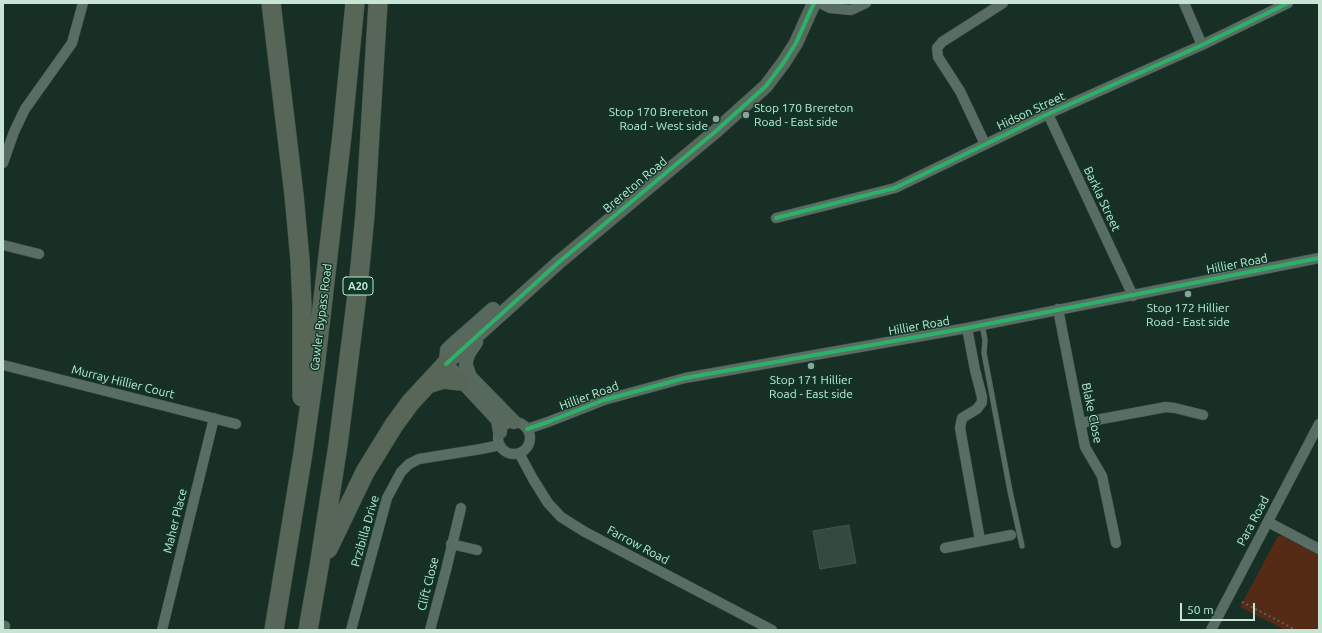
<!DOCTYPE html>
<style>
body{margin:0}
#map{position:relative;width:1322px;height:633px;overflow:hidden;background:#172f25;font-family:Ubuntu,sans-serif}
canvas{display:block}
.frame{position:absolute;inset:0;border:4px solid #c8e4d5;pointer-events:none}
.scale{position:absolute;left:1180px;top:603px;width:75px;height:18px;box-sizing:border-box;border:2px solid #c8e4d5;border-top:0;padding-left:5px;font-size:12px;line-height:14px;white-space:nowrap;color:#c8e4d5;-webkit-text-stroke:3px #0d3927;paint-order:stroke}
</style>
<div id="map">
<canvas width="1322" height="633"></canvas>
<div class="frame"></div>
<div class="scale">50 m</div>
</div>
<script>
const ctx = document.querySelector('canvas').getContext('2d');
ctx.lineJoin = 'round';
function paint(path, color) { ctx.fillStyle = color; ctx.fill(path, 'evenodd'); }
const shape = rows => new Path2D(rows.map(r => 'M' + r).join(''));
function trace(path, color, width, dash) { ctx.strokeStyle = color; ctx.lineWidth = width; ctx.lineCap = dash ? 'butt' : 'round'; ctx.setLineDash(dash || []); ctx.stroke(path); }
function label(font, color, halo, rows, align = 'center') {
  ctx.font = font + ' Ubuntu,sans-serif'; ctx.lineWidth = 3; ctx.setLineDash([]); ctx.textBaseline = 'middle'; ctx.strokeStyle = halo; ctx.fillStyle = color; for (const [text, x, y, turn = 0] of rows) {
    ctx.save(); ctx.translate(x, y); ctx.rotate((+turn || 0) * Math.PI / 180); ctx.textAlign = isNaN(turn) ? turn : align; if (halo) ctx.strokeText(text, 0, 0); ctx.fillText(text, 0, 0); ctx.restore();
  }
}
paint(shape([
 [1278,536,1282,536,1319,555,1319,630,1285,630,1240,607]
]), '#562b16');
const building = shape([
 [849,525,856,563,820,569,813,531,849,525]
]);
paint(building, '#344a41');
trace(building, '#41564d', 1);
const lane = shape([
 [982,324,985,340,984,353,1010,491,1022,546]
]);
const street = shape([
 [820,3,830,8,851,10,866,3],
 [1184,3,1202,45],
 [1048,114,1133,296],
 [985,144,960,91,938,57,937,48,942,42,1003,3],
 [3,163,14,132,25,109,72,43,83,3],
 [776,218,895,188,1048,114,1202,45,1288,3],
 [3,245,39,254],
 [1058,309,1085,447,1102,476,1116,543],
 [967,328,975,370,982,397,982,402,977,409,962,418,960,428,980,540],
 [3,365,236,424],
 '498 438a16 16 0 1 1 32 0a16 16 0 1 1-32 0Z',
 [1080,423,1166,407,1175,408,1203,415],
 [527,429,548,422,604,400,685,378,967,328,1319,258],
 [519,453,533,479,548,503,561,517,585,532,772,630],
 [1268,522,1319,549],
 [451,544,477,550],
 [945,548,1011,535],
 [3,626,5,626],
 [162,630,214,418],
 [351,630,387,498,401,472,409,464,419,459,481,449,500,445],
 [430,630,446,570,461,508],
 [1211,630,1319,424]
]);
const secondary = shape([
 [493,309,451,346,447,350,446,364,498,420,500,432],
 [476,342,468,354,466,361,466,366,470,377,514,422],
 [446,364,559,262,716,131,766,86,784,62,796,43,814,3]
]);
const highway = shape([
 [271,3,294,195,300,260,302,306,302,397],
 [428,384,444,379,460,381],
 [328,549,365,472,394,425,410,403,446,364],
 [274,630,303,453,315,368,342,135,355,3],
 [308,630,319,567,338,445,358,287,365,215,378,3]
]);
trace(lane, '#384c43', 6);
trace(street, '#384c43', 11);
trace(secondary, '#384c43', 15);
trace(highway, '#384c43', 20);
trace(shape([
 [1242,602,1296,630]
]), '#53655c', 2, [2, 3]);
trace(lane, '#586d63', 5);
trace(street, '#586d63', 10);
trace(secondary, '#57695d', 14);
trace(highway, '#576657', 19);
trace(shape([
 [776,218,895,188,1048,114,1202,45,1288,3],
 [446,364,559,262,716,131,766,86,784,62,796,43,814,3],
 [527,429,548,422,604,400,685,378,967,328,1319,258]
]), '#2db169', 4);
for (const [x, y, r, color] of [
 [746,115,4,"#8aa597"],
 [716,119,4,"#8aa597"],
 [1188,294,4,"#8aa597"],
 [811,366,4,"#8aa597"]
]) { const dot = new Path2D(); dot.arc(x, y, r, 0, 2 * Math.PI); ctx.fillStyle = color; ctx.fill(dot); trace(dot, '#0d3927', 1.5); }
for (const [x, y, w] of [
 [358,286,30]
]) { const box = new Path2D(); box.roundRect(x - w / 2, y - 9, w, 18, 3); ctx.fillStyle = '#0d3927'; ctx.fill(box); trace(box, '#c8e4d5', 1); }
label('bold 11px', '#c8e4d5', null, [
 ["A20",358,286]
]);
label('12px', '#c8e4d5', '#0d3927', [
 ["Stop 170 Brereton",754,108,"left"],
 ["Road - East side",754,122,"left"],
 ["Stop 170 Brereton",708,112,"right"],
 ["Road - West side",708,126,"right"],
 ["Stop 172 Hillier",1188,308],
 ["Road - East side",1188,322],
 ["Stop 171 Hillier",811,380],
 ["Road - East side",811,394]
]);
label('12px', '#c8e4d5', '#0d3927', [
 ["Hidson Street",1031,111,-25],
 ["Brereton Road",635,185,-40],
 ["Barkla Street",1102,199,65],
 ["Hillier Road",1237,264,-11],
 ["Gawler Bypass Road",321,317,-83],
 ["Hillier Road",919,326,-10],
 ["Murray Hillier Court",123,382,14],
 ["Hillier Road",589,396,-20],
 ["Blake Close",1092,413,78],
 ["Maher Place",175,521,-76],
 ["Para Road",1253,521,-62],
 ["Przibilla Drive",365,531,-74],
 ["Farrow Road",638,545,28],
 ["Clift Close",428,584,-76]
]);
</script>
